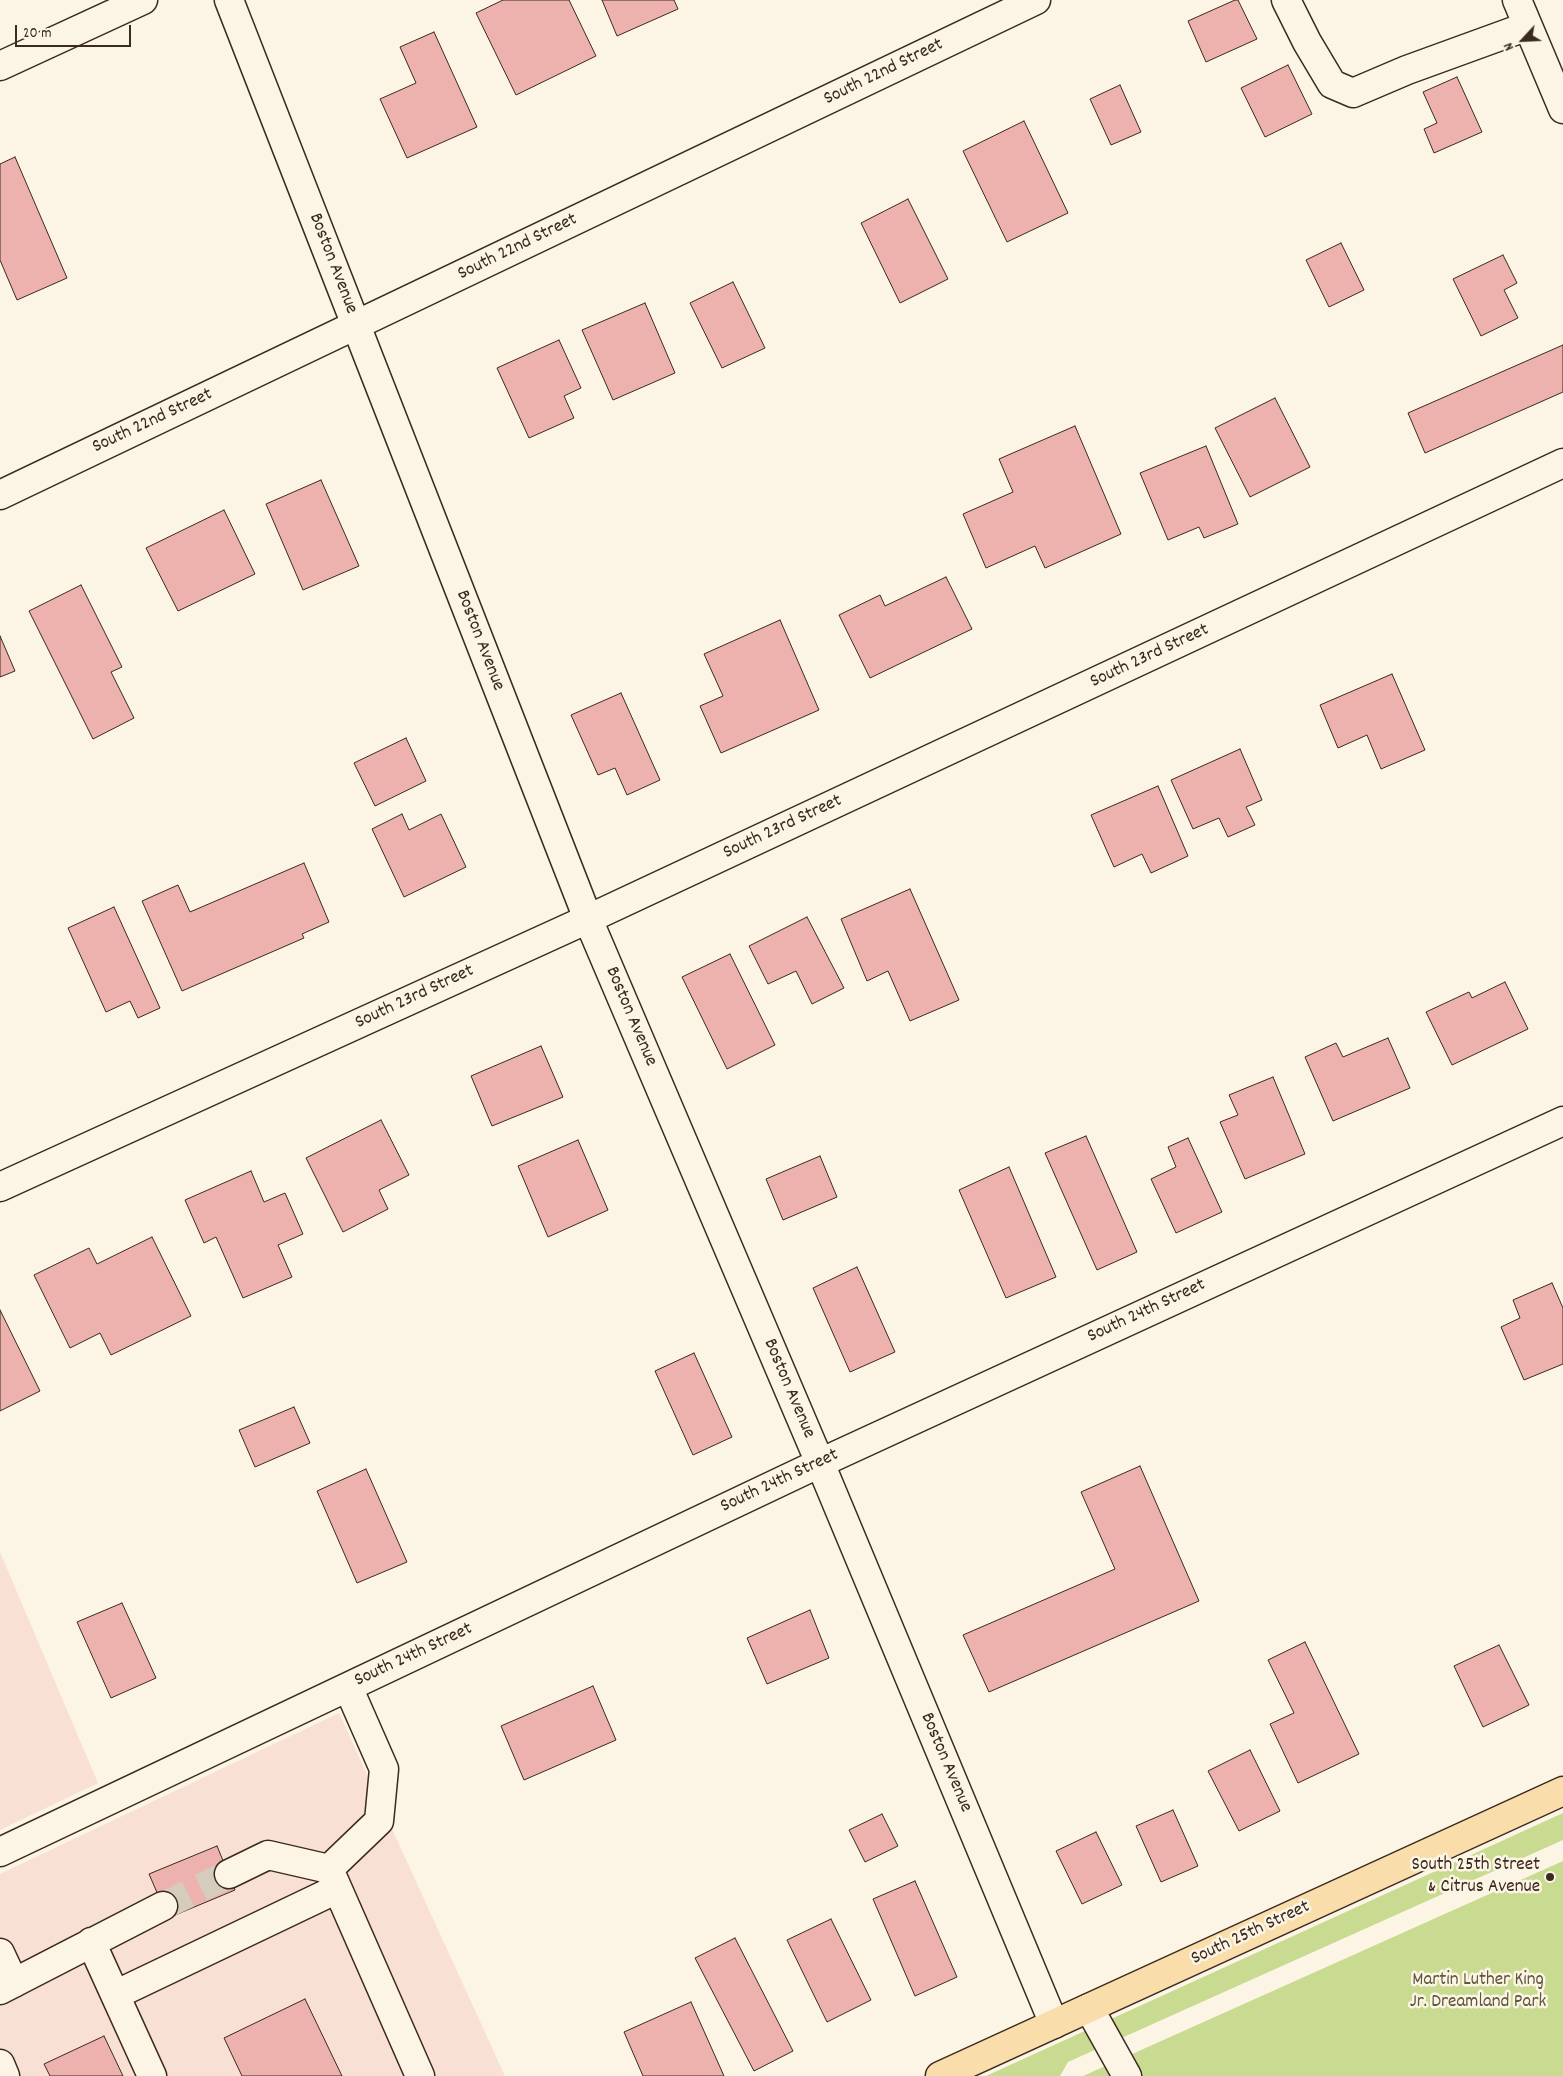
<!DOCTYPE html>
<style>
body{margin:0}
#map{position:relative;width:1563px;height:2076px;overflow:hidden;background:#fcf5e5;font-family:Dekko,sans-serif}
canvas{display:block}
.north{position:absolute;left:1498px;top:15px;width:50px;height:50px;-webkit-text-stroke:4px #fcf5e5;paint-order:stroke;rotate:245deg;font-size:14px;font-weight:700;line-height:20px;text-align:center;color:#3b2a1e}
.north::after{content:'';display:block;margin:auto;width:18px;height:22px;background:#3b2a1e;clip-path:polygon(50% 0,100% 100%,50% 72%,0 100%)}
.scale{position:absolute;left:15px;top:25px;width:116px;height:22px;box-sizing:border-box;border:2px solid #3b2a1e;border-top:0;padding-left:6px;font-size:15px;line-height:18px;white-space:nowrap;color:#3b2a1e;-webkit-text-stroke:4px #fcf5e5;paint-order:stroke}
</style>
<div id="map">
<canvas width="1563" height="2076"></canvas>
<div class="north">N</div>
<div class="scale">20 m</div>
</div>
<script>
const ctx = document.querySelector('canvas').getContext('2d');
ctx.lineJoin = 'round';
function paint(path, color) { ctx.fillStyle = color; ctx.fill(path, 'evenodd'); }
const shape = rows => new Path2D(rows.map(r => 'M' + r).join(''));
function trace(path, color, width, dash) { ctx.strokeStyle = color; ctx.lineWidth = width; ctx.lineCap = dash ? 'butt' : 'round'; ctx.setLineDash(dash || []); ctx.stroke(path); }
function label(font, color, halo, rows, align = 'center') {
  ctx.font = font + ' Dekko,sans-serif'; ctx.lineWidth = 5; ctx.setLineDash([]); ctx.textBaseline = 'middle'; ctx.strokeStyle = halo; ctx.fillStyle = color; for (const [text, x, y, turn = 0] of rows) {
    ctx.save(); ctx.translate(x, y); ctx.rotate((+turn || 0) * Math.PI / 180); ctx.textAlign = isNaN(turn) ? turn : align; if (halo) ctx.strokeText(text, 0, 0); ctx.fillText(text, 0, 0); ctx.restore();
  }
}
paint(shape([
 [0,1552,98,1783,0,1830],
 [339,1713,505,2076,0,2076,0,1874]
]), '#f8e1d4');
paint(shape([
 [1563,1813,1563,1840,1068,2062,1060,2076,986,2076],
 [1563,1861,1563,2076,1083,2076]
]), '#c8db90');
const building = shape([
 [503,0,569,0,596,56,516,95,476,13,503,0],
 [602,0,674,0,678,9,617,36,602,0],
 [1235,0,1238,0,1257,39,1206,62,1188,21,1235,0],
 [434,32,477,127,407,158,380,99,416,83,400,47,434,32],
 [1288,65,1312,114,1265,137,1241,88,1288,65],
 [1457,77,1482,132,1434,153,1424,129,1437,123,1423,92,1457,77],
 [1120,85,1141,132,1111,145,1090,99,1120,85],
 [1024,121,1068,213,1007,242,963,151,1024,121],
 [15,157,67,278,17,300,0,260,0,164,15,157],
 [908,199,948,279,900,303,861,223,908,199],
 [1341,243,1364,290,1329,307,1306,260,1341,243],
 [1503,255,1517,283,1504,290,1518,318,1481,336,1453,279,1503,255],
 [733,282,765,348,722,368,690,303,733,282],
 [645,303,675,373,613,400,582,330,645,303],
 [559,340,581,388,564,396,574,418,529,438,497,368,559,340],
 [1563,345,1563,392,1425,453,1408,413,1563,345],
 [1275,398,1310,467,1250,497,1215,428,1275,398],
 [1075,426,1121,534,1045,568,1035,546,986,568,963,514,1013,492,999,459,1075,426],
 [1206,446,1238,524,1204,538,1199,527,1168,540,1140,473,1206,446],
 [321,480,359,566,303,590,266,504,321,480],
 [224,510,255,574,178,611,146,548,224,510],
 [946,577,972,629,870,678,839,615,880,595,885,606,946,577],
 [81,585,122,667,111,672,134,718,93,739,29,611,81,585],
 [780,620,819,710,721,753,700,706,723,696,704,654,780,620],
 [0,636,15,671,0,677,0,636],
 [1392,674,1425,750,1381,769,1367,735,1338,748,1320,705,1392,674],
 [621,693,660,780,627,795,615,768,598,775,571,715,621,693],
 [406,738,426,781,375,806,354,763,406,738],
 [1240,749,1262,800,1246,807,1255,825,1228,837,1219,818,1193,829,1171,780,1240,749],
 [1158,786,1188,856,1151,873,1142,854,1114,867,1091,815,1158,786],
 [402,814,409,830,441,814,466,867,404,897,372,829,402,814],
 [304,863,329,922,302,934,304,938,182,991,142,901,178,885,190,912,304,863],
 [910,889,959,1000,910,1021,888,971,867,981,841,919,910,889],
 [114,907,160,1008,138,1018,130,1001,106,1012,68,928,114,907],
 [807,917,844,988,812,1004,796,971,768,984,749,946,807,917],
 [730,954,775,1045,727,1069,682,977,730,954],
 [1505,982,1528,1029,1452,1065,1426,1012,1469,992,1472,998,1505,982],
 [1388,1038,1410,1088,1333,1121,1305,1057,1336,1043,1343,1057,1388,1038],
 [541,1046,563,1097,492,1126,471,1076,541,1046],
 [1273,1077,1305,1154,1245,1179,1220,1122,1238,1115,1229,1095,1273,1077],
 [381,1120,409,1175,379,1190,388,1209,343,1232,306,1158,381,1120],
 [1086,1136,1137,1252,1097,1270,1045,1153,1086,1136],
 [1188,1138,1222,1212,1176,1233,1151,1179,1176,1167,1168,1147,1188,1138],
 [578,1140,608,1210,548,1237,518,1166,578,1140],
 [820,1156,837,1197,783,1220,766,1179,820,1156],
 [1009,1167,1056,1277,1006,1298,959,1190,1009,1167],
 [251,1171,264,1202,285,1193,303,1234,278,1245,292,1277,243,1298,216,1237,204,1243,185,1200,251,1171],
 [152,1237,191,1316,111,1355,100,1333,70,1348,34,1275,89,1248,97,1264,152,1237],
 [857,1267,895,1352,850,1372,813,1288,857,1267],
 [1552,1283,1563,1308,1563,1364,1524,1380,1501,1327,1520,1318,1513,1300,1552,1283],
 [0,1310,40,1391,0,1411,0,1310],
 [694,1353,732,1437,693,1455,655,1371,694,1353],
 [294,1407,310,1443,255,1467,239,1430,294,1407],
 [1140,1466,1199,1601,989,1692,963,1635,1115,1569,1081,1492,1140,1466],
 [366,1469,407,1562,357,1583,317,1491,366,1469],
 [122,1603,156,1678,111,1698,77,1622,122,1603],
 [810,1610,829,1658,767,1684,747,1638,810,1610],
 [1305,1642,1359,1754,1298,1783,1270,1724,1294,1713,1268,1660,1305,1642],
 [1499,1645,1529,1705,1483,1727,1454,1666,1499,1645],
 [593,1686,616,1740,524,1780,501,1726,593,1686],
 [1250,1750,1280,1811,1239,1831,1208,1771,1250,1750],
 [1173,1810,1198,1866,1161,1882,1136,1826,1173,1810],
 [882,1814,898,1846,865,1862,849,1830,882,1814],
 [1096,1832,1122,1885,1082,1904,1056,1851,1096,1832],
 [217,1846,235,1890,168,1918,149,1874,217,1846],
 [915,1881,957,1977,915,1996,873,1899,915,1881],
 [831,1919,871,2000,827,2022,787,1940,831,1919],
 [735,1938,793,2051,754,2071,695,1958,735,1938],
 [305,1999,342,2076,242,2076,224,2038,305,1999],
 [691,2002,724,2076,643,2076,624,2032,691,2002],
 [104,2036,123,2076,50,2076,44,2064,104,2036]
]);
paint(building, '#edb2ad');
trace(building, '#3b2a1e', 1);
trace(shape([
 [163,1906,229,1874]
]), '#d5ccbd', 28, [28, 14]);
const minor = shape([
 [229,0,588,919,820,1463,1054,2024],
 [1286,0,1307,42,1332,84,1353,93,1407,70,1528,26],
 [1517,0,1563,109],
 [0,66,143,0],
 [0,495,1036,0],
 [0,1187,588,919,1563,463],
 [0,1852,820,1463,1563,1121],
 [329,1869,420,2076],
 [329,1869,379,1821,384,1769,348,1687],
 [229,1874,268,1855,329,1869],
 [91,1942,152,2076],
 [0,1953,14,1983],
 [0,1990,163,1906],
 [115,1995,337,1889],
 [1089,2008,1127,2076],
 [0,2064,5,2076]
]);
const major = shape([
 [940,2076,1563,1791]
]);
trace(minor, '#3b2a1e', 31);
trace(major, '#3b2a1e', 31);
trace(minor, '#fcf5e5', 28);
trace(major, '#f9deab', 28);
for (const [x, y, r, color] of [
 [1550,1877,5,"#3b2a1e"]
]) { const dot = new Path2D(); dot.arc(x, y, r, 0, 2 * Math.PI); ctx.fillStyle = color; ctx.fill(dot); trace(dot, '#fcf5e5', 2); }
label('19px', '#3b2a1e', '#fcf5e5', [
 ["South 22nd Street",884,73,-26],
 ["South 22nd Street",518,248,-26],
 ["Boston Avenue",332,264,69],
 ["South 22nd Street",153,422,-25],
 ["Boston Avenue",479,641,69],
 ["South 23rd Street",1150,657,-25],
 ["South 23rd Street",783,828,-25],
 ["South 23rd Street",415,998,-25],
 ["Boston Avenue",630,1017,67],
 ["South 24th Street",1147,1312,-25],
 ["Boston Avenue",788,1389,67],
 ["South 24th Street",780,1482,-25],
 ["South 24th Street",414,1656,-25],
 ["Boston Avenue",945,1763,67],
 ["South 25th Street",1251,1934,-25]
]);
label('19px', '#3b2a1e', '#fcf5e5', [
 ["South 25th Street",1540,1866],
 ["& Citrus Avenue",1540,1888]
], 'right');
label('19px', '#5e563a', '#fcf5e5', [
 ["Martin Luther King",1478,1981],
 ["Jr. Dreamland Park",1478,2003]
]);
</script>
